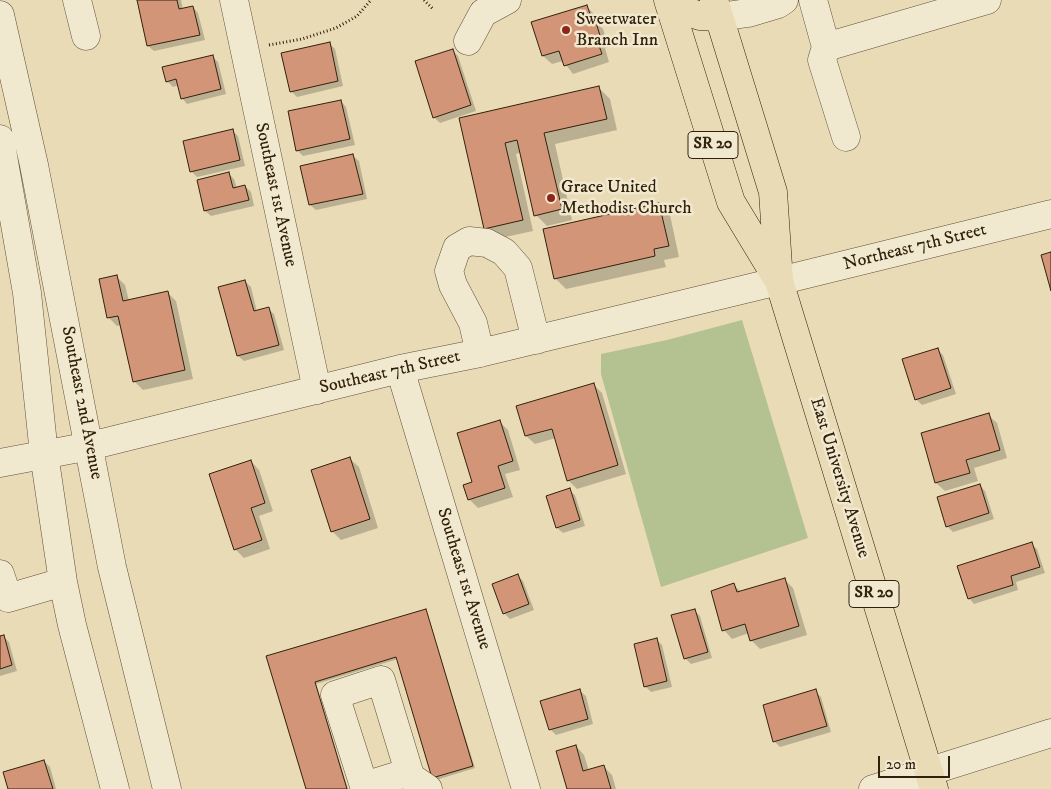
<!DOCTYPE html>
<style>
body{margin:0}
#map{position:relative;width:1051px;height:789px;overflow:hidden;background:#eadbb7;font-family:"IM FELL DW Pica",serif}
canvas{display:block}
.scale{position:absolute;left:878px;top:756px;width:72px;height:22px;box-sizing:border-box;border:2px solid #31210c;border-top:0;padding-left:6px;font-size:15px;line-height:18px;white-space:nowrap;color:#31210c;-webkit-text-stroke:4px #f1e8d0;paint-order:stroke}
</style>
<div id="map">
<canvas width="1051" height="789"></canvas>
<div class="scale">20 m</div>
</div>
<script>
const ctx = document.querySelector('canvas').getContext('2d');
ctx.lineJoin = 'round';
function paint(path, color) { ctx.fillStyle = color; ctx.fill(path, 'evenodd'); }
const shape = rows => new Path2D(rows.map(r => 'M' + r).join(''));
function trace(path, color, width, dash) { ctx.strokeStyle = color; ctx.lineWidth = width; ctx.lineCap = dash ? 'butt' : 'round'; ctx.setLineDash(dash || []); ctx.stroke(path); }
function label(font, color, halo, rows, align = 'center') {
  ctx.font = font + ' "IM FELL DW Pica",serif'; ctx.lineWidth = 5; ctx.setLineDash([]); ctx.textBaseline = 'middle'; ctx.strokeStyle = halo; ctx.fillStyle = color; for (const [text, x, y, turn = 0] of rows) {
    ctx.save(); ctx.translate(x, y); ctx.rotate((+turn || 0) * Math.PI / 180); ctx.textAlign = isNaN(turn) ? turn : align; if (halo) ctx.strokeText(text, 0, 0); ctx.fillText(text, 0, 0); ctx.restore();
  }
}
paint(shape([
 [742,320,808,538,661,587,601,374,601,354,667,340]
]), '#b4c190');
paint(shape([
 [138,0,181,0,183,10,193,7,198,13,205,40,154,51,148,46],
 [586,6,595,15,598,24,603,29,609,47,605,48,609,62,573,74,563,61,552,64,543,56],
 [329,43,335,49,343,86,297,97,291,91],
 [452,50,458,56,476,111,440,123,434,117],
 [212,56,218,62,226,94,187,104,182,98,179,85,173,87,167,81],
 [599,88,610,99,617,130,555,144,572,220,547,226,536,215,521,152,516,154,533,231,496,239,485,228,460,119],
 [341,101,346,107,355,145,303,156,297,150],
 [233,131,238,136,245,166,197,177,192,172],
 [353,156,359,161,367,199,316,210,310,205,302,167],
 [229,174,234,179,237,188,245,186,251,192,254,206,211,216,205,211,198,181],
 [659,204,670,215,679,257,664,260,666,267,566,289,555,278],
 [116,276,125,285,129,301,167,292,176,301,193,379,143,390,134,381,122,325,117,326,108,317],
 [245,281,251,287,257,312,268,309,274,314,284,350,244,361,238,356],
 [937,349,943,355,956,394,922,405,916,399],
 [593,384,602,393,626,474,577,489,568,480,556,438,535,444,526,436,518,407],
 [988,415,997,423,1007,458,974,468,978,481,945,491,936,483,922,434],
 [499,421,508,430,520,470,505,474,513,497,478,508,469,499],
 [350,459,359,467,378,528,341,540,332,531],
 [251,461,259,470,273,511,259,516,270,549,244,558,235,549],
 [980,485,985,491,994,519,953,532,947,526],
 [569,490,575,495,585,526,563,533,557,528,547,497],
 [1031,544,1037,549,1045,573,1016,582,1018,590,974,604,969,598],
 [517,575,523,581,534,610,510,619,504,613],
 [784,579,793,588,807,635,760,649,751,640,749,633,732,639,724,630,734,585,741,592],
 [425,610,475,768,436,780,434,777,398,659,316,684,348,789,308,789,268,657],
 [694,610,700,616,712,658,691,664,685,658],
 [3,636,9,642,17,671,0,676,0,637],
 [657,640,662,645,672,687,651,692,645,686],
 [580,691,586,696,593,724,556,735,550,729],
 [815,691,821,697,831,732,780,747,774,741],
 [576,746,584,755,589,771,604,767,612,775,616,789,568,789],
 [44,761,50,767,56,789,9,789]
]), '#0003');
const building = shape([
 [137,0,177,0,179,9,193,6,200,35,147,46,137,0],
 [587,5,592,20,595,19,601,39,597,40,602,54,564,66,559,51,542,56,531,22,587,5],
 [330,42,338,81,290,92,281,53,330,42],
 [453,49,471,105,433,118,415,61,453,49],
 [213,55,221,89,181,99,176,79,166,82,162,67,213,55],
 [599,86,607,119,544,133,562,209,534,216,517,140,505,143,523,220,484,229,459,118,599,86],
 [341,100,350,139,296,151,288,111,341,100],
 [233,129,240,160,190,172,183,141,233,129],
 [353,154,363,194,309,205,300,166,353,154],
 [229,172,233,188,245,185,249,200,204,211,197,180,229,172],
 [659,203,669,246,654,249,655,256,554,279,543,229,659,203],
 [1051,252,1051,291,1041,255,1051,252],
 [117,275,123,301,168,291,185,370,133,382,118,316,107,318,99,279,117,275],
 [245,280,254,311,269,307,279,345,237,356,218,287,245,280],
 [938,348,951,388,915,400,902,359,938,348],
 [594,383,618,465,567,481,552,429,525,436,516,406,594,383],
 [989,413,1000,450,966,460,970,473,935,483,921,433,989,413],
 [500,420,513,461,498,466,505,488,468,500,463,485,472,482,457,433,500,420],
 [350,457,370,519,331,532,311,470,350,457],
 [251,460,265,503,251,508,262,540,234,550,209,474,251,460],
 [980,484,989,513,946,527,937,497,980,484],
 [570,488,580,520,556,528,546,496,570,488],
 [1032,542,1040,567,1011,576,1013,585,968,599,957,566,1032,542],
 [518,574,529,604,503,614,492,584,518,574],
 [785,578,799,626,750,641,745,624,722,631,711,591,734,583,737,592,785,578],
 [426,609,473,766,432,778,396,657,315,682,347,789,306,789,266,656,426,609],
 [695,609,708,652,684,659,671,615,695,609],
 [4,635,12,665,0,669,0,636,4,635],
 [657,638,667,681,644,687,634,644,657,638],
 [580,689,588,719,549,730,540,701,580,689],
 [816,689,827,726,773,742,763,705,816,689],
 [576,745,583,771,604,765,611,789,567,789,556,751,576,745],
 [44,760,53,789,8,789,3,772,44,760]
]);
paint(building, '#d29577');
trace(building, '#31210c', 1);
const minor = shape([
 [77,0,86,36],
 [234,0,317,390],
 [813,0,826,47,987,0],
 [0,15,34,165,112,567,167,789],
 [719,17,748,13,778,4,784,0],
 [468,41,483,13,507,0],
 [826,47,822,60,846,137],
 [0,139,27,293,44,454,63,582,72,625,115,789],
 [480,353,473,323,453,285,449,271,457,248,469,241,487,243,504,252,518,268,536,340],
 [400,369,526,789],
 [0,463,90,446,400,369,480,353,779,281,1051,214],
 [0,574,8,598,63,582],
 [381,680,409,772,364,786,335,695,381,680],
 [405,773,428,789],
 [873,789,1051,733]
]);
const major = shape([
 [668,0,731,202,777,278],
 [714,0,773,192,779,281,934,789]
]);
const highway = shape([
 [677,0,686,11,700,16,719,17]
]);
trace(minor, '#5f5037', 29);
trace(major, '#31210c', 29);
trace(highway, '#31210c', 29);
trace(shape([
 [424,0,433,9],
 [269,45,302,39,336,28,357,16,371,0]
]), '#31210c', 3, [1, 2.5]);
trace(minor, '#f1e8d0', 28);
trace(major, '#eadbb7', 28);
trace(highway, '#eadbb7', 28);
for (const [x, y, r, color] of [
 [566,30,5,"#8f2418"],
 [551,198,5,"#8f2418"]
]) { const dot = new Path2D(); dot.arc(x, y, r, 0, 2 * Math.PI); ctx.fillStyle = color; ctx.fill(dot); trace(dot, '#f1e8d0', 2); }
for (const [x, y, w] of [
 [713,145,50],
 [874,594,50]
]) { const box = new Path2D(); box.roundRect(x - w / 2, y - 13.5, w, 27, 4); ctx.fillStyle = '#f1e8d0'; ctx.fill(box); trace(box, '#31210c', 1); }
label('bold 16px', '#31210c', null, [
 ["SR 20",713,145],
 ["SR 20",874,594]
]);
label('18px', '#31210c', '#f1e8d0', [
 ["Sweetwater",576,20],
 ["Branch Inn",576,41],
 ["Grace United",561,188],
 ["Methodist Church",561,209]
], 'left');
label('18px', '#31210c', '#f1e8d0', [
 ["Southeast 1st Avenue",275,195,78],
 ["Northeast 7th Street",915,248,-14],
 ["Southeast 7th Street",390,373,-13],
 ["Southeast 2nd Avenue",81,403,79],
 ["East University Avenue",839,478,73],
 ["Southeast 1st Avenue",463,579,73]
]);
</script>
